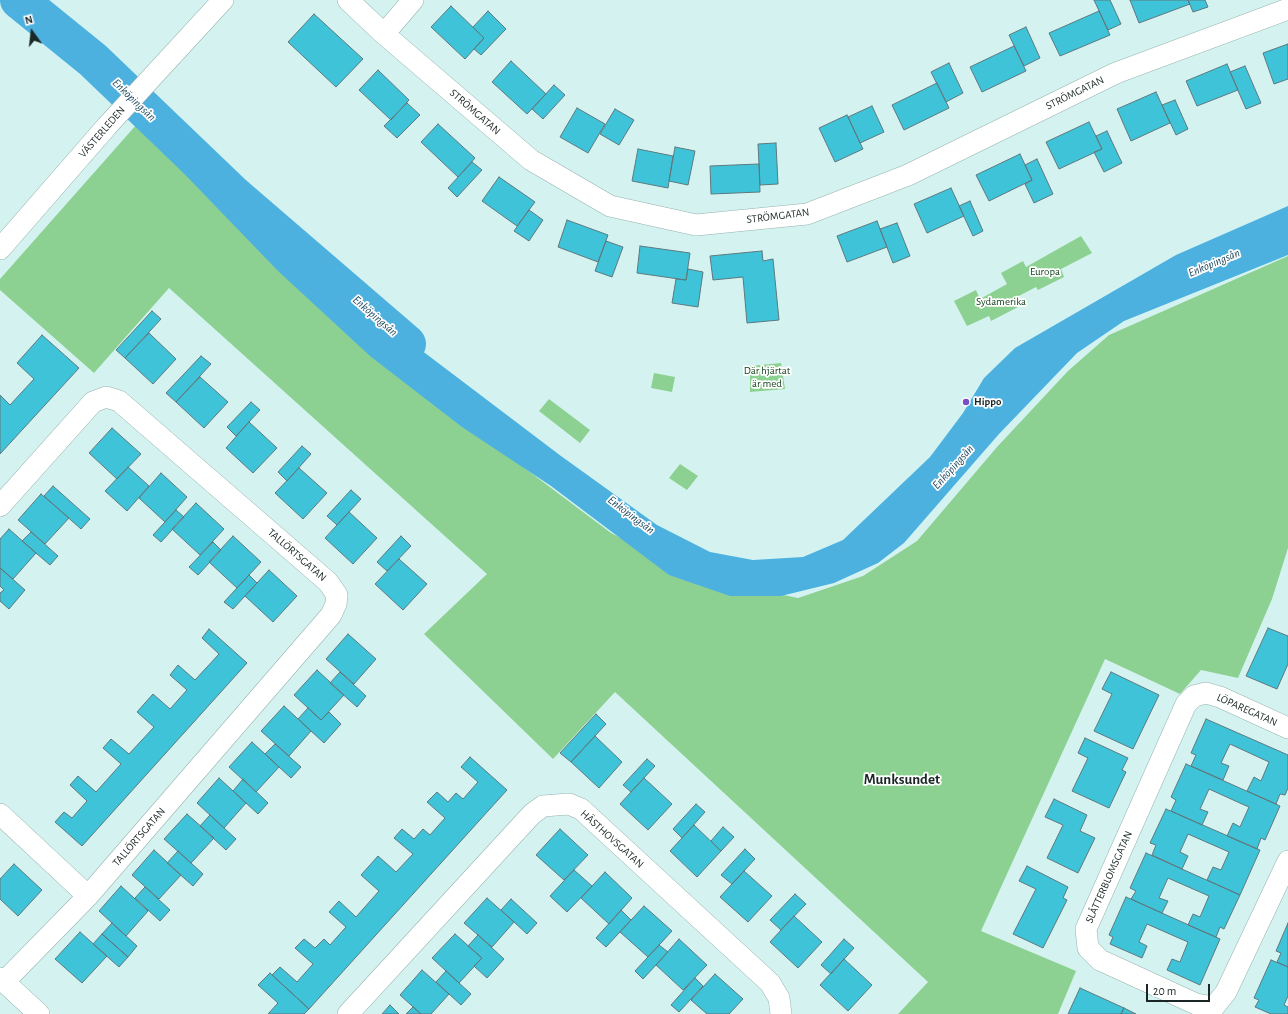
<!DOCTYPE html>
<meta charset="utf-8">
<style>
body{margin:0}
#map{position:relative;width:1288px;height:1014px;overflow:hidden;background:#d4f3f0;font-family:"Alegreya Sans",sans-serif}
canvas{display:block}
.north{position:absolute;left:12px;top:12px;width:40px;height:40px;-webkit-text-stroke:3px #fff;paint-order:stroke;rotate:345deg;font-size:11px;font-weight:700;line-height:16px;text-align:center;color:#1b2726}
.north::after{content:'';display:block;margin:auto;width:14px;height:18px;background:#1b2726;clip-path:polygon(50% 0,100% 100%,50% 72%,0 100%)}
.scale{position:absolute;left:1146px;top:984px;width:64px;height:18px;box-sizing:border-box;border:2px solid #1b2726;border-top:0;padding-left:5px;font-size:12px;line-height:14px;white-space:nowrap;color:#1b2726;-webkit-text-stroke:3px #fff;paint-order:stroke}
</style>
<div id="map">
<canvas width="1288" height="1014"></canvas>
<div class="north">N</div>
<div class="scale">20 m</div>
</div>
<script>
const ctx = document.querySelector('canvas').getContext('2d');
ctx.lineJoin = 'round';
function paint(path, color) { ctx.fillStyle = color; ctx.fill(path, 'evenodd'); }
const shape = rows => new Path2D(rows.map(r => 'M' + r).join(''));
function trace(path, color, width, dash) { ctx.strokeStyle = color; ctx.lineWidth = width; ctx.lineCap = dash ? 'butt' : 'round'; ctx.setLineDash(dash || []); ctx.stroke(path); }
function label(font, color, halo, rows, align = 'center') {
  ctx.font = font + ' "Alegreya Sans",sans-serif'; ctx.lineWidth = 3.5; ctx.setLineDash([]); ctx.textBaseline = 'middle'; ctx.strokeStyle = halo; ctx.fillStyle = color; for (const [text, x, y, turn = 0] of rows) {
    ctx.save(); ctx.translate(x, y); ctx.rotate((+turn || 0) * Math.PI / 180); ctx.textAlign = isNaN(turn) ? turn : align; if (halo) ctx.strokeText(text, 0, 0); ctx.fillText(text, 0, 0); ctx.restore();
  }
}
paint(shape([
 [137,124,318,297,438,403,611,533,696,577,798,598,863,576,917,541,997,447,1068,371,1109,335,1288,256,1288,548,1272,599,1238,678,1201,670,1180,694,1105,659,981,931,1076,971,1058,1014,898,1014,928,982,615,692,553,759,424,634,487,574,169,288,94,373,0,290,0,279],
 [1081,236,1092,253,1061,269,1064,277,1038,290,1036,287,1015,298,1018,307,991,321,989,316,967,326,954,301,976,290,980,299,1007,284,1001,273,1023,261,1026,267],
 [781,363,785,389,750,392,750,366],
 [654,373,675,377,672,392,651,388],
 [549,399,590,430,580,443,539,411],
 [680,464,698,476,687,490,669,478]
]), '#8dd192');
paint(shape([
 [158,116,289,250,561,456,657,525,710,552,753,560,803,557,843,540,930,457,963,413,984,378,1015,348,1176,255,1288,206,1288,255,1124,321,1077,353,999,434,904,543,878,563,834,583,781,596,730,596,669,575,551,486,462,427,370,356,278,271,144,132]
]), '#4db1e0');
trace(shape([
 [19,0,93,60,234,195,407,344]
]), '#4db1e0', 38);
const building = shape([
 [1094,0,1110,0,1121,24,1108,30,1094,0],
 [1130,0,1188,0,1190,4,1139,23,1130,0],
 [1188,0,1205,0,1208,7,1193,12,1188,0],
 [451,6,484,38,465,59,431,27,451,6],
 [488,11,506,29,481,55,474,49,484,38,473,27,488,11],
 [1099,11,1110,35,1060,56,1049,33,1099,11],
 [314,14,363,59,336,87,288,42,314,14],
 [1026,27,1040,58,1024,66,1009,35,1026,27],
 [1288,44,1288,79,1274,84,1263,53,1288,44],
 [1014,46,1026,71,982,92,970,67,1014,46],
 [511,61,546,94,527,114,492,82,511,61],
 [949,63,963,93,946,102,931,72,949,63],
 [1227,64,1238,90,1197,106,1186,81,1227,64],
 [1245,66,1261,103,1246,109,1230,72,1245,66],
 [378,70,409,100,391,120,359,90,378,70],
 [937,83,949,108,904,130,892,105,937,83],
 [554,85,565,95,543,119,532,109,554,85],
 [1156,92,1170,123,1131,141,1117,109,1156,92],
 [1175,100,1188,129,1176,135,1162,105,1175,100],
 [407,103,420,115,397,138,384,126,407,103],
 [872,106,884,132,860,143,848,117,872,106],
 [577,108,605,124,588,153,560,137,577,108],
 [615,109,634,120,619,145,600,134,615,109],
 [847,115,863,149,835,162,819,128,847,115],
 [1089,122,1102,149,1059,169,1046,142,1089,122],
 [438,124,475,158,458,177,421,142,438,124],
 [1107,131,1122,163,1104,172,1094,152,1102,149,1096,136,1107,131],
 [776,143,778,184,760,185,758,144,776,143],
 [675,147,695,151,688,185,669,181,675,147],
 [638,149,673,156,668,188,632,181,638,149],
 [1020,154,1032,180,989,201,976,175,1020,154],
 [1037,159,1053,194,1034,203,1025,184,1032,180,1025,165,1037,159],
 [472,162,482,170,457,197,448,188,472,162],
 [759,164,760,192,711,194,710,166,759,164],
 [499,177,535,202,517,226,482,201,499,177],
 [951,188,964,216,927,233,914,204,951,188],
 [970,201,983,231,973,236,959,206,970,201],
 [529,210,543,220,529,241,514,231,529,210],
 [567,220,608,235,598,262,558,247,567,220],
 [877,221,887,247,847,262,837,236,877,221],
 [897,223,910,256,893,263,880,229,897,223],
 [606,241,623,247,612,277,595,271,606,241],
 [640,246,690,253,686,280,637,273,640,246],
 [762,251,763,261,773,259,779,320,747,323,743,277,713,280,710,256,762,251],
 [688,269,703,272,698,307,672,303,676,279,686,280,688,269],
 [152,311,161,319,125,358,116,350,152,311],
 [149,333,176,359,153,384,125,358,149,333],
 [42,335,79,368,0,454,0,395,10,405,34,379,17,363,42,335],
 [201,356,211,364,176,402,166,393,201,356],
 [200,377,228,402,204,428,176,402,200,377],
 [251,402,260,410,236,436,227,427,251,402],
 [249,422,277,448,253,473,226,448,249,422],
 [112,428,141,454,117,479,89,453,112,428],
 [302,446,311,454,287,481,278,472,302,446],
 [128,467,149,486,127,511,105,491,128,467],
 [299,468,327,493,303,519,275,493,299,468],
 [161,473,187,497,165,522,139,498,161,473],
 [53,486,90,519,81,529,44,496,53,486],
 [351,490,361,499,337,525,327,516,351,490],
 [41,494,69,518,45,544,18,520,41,494],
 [196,503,224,529,200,555,172,529,196,503],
 [176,510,184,517,161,542,153,535,176,510],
 [349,512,377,538,353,564,325,538,349,512],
 [9,529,36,553,13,579,0,568,0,539,9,529],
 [31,532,58,556,50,565,22,541,31,532],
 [233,536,261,562,237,588,209,562,233,536],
 [401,536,411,546,387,571,377,562,401,536],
 [213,542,221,550,198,575,189,567,213,542],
 [399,559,427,584,403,610,375,584,399,559],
 [0,568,25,590,9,609,0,601,0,593,4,590,0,586,0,568],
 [269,570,297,596,273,622,245,596,269,570],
 [249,575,257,583,233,609,224,602,249,575],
 [1268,628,1288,636,1288,664,1277,689,1246,676,1268,628],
 [209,629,247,663,82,846,55,822,64,812,72,818,87,801,70,785,78,776,96,792,121,764,103,748,111,739,129,754,154,727,137,712,153,694,170,709,187,690,170,675,178,665,195,680,219,654,202,638,209,629],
 [348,634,376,659,354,684,326,659,348,634],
 [317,670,344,695,321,720,294,695,317,670],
 [340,672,366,696,357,707,330,683,340,672],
 [1111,672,1159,695,1133,749,1094,731,1112,694,1102,689,1111,672],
 [284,706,311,731,289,756,261,731,284,706],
 [308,708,321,720,329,712,341,724,324,743,298,719,308,708],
 [596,714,606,724,571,762,560,753,596,714],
 [1206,719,1288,755,1288,788,1285,795,1280,794,1276,804,1247,791,1254,777,1261,781,1269,762,1230,744,1221,763,1229,766,1223,780,1191,766,1196,755,1191,753,1206,719],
 [595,736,622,762,599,788,571,762,595,736],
 [1085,738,1128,758,1122,770,1126,772,1109,808,1072,791,1088,758,1078,753,1085,738],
 [252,742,279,767,256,792,229,767,252,742],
 [275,744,301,767,291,778,265,754,275,744],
 [470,757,507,790,309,1009,272,975,280,967,297,982,313,964,295,948,304,939,315,948,324,939,330,945,346,927,329,912,339,901,356,917,379,891,361,875,378,856,396,872,413,854,394,838,402,829,414,839,423,829,430,835,445,818,427,802,437,792,448,802,456,793,463,799,478,782,461,767,470,757],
 [647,759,655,766,631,792,623,785,647,759],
 [1186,764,1280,806,1265,840,1261,838,1257,849,1227,836,1233,823,1240,827,1249,807,1242,804,1209,789,1200,809,1208,812,1202,825,1171,811,1176,800,1171,797,1186,764],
 [219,778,246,803,224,828,197,803,219,778],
 [644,778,672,804,648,830,620,804,644,778],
 [243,779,268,803,258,814,233,791,243,779],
 [1054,799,1087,815,1080,831,1095,838,1078,873,1047,858,1063,825,1045,817,1054,799],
 [696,804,705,812,682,838,673,829,696,804],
 [1166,809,1260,850,1240,895,1207,880,1213,867,1221,870,1229,852,1188,834,1180,852,1188,856,1182,869,1152,855,1156,845,1150,843,1166,809],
 [187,814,214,838,191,863,164,839,187,814],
 [210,815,236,839,226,850,200,826,210,815],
 [694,825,721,851,697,877,670,851,694,825],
 [723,827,734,837,721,851,711,841,723,827],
 [560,829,588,855,564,880,536,855,560,829],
 [745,849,755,859,732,884,721,875,745,849],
 [154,850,181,875,159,899,132,875,154,850],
 [178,851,203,874,193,886,167,863,178,851],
 [1146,853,1240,895,1224,929,1220,927,1216,937,1188,925,1193,914,1200,917,1209,896,1168,878,1159,898,1168,901,1162,913,1131,899,1136,891,1130,888,1146,853],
 [14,864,42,890,18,916,0,899,0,879,14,864],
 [1027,866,1068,887,1063,898,1067,900,1043,948,1013,934,1036,889,1019,881,1027,866],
 [574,870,592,886,567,912,550,896,574,870],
 [744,871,772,896,748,922,720,897,744,871],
 [605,872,632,898,609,924,581,898,605,872],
 [121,886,148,911,126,936,99,911,121,886],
 [145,887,170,910,160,921,135,898,145,887],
 [795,894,806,904,781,930,770,920,795,894],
 [1126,897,1220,939,1200,985,1167,970,1172,959,1180,962,1188,942,1181,939,1147,924,1139,942,1147,946,1142,958,1110,944,1113,937,1109,935,1126,897],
 [487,898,514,922,492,947,464,923,487,898],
 [511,899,537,923,527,934,501,910,511,899],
 [644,906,672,931,648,957,620,932,644,906],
 [621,910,631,920,606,947,596,938,621,910],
 [794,916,822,942,798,968,770,942,794,916],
 [112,923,137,946,128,957,102,934,112,923],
 [1288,923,1288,967,1277,962,1281,953,1276,951,1288,923],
 [80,932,107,956,82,983,55,959,80,932],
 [102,934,128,957,119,967,93,944,102,934],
 [455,934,482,958,459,983,432,958,455,934],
 [478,935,504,959,487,978,474,966,482,958,468,946,478,935],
 [679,939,707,965,683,990,656,965,679,939],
 [844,939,854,948,831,974,821,965,844,939],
 [659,945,668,952,643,979,635,971,659,945],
 [844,959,872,985,848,1011,820,985,844,959],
 [1271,960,1288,967,1288,996,1284,1005,1288,1007,1288,1014,1271,1014,1255,1007,1259,1000,1254,998,1271,960],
 [422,970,449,994,431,1014,421,1014,400,995,422,970],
 [446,971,471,994,461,1005,436,982,446,971],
 [270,973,309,1009,304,1014,268,1014,278,1003,258,985,270,973],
 [715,974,743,999,729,1014,707,1014,691,1000,715,974],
 [695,978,703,986,679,1012,671,1005,695,978],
 [1080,988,1124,1008,1121,1014,1068,1014,1080,988],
 [390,1005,399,1014,382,1014,390,1005],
 [413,1007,421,1014,406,1014,413,1007],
 [1124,1008,1136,1014,1121,1014,1124,1008]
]);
paint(building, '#3ec3d8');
trace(building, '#5d797e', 1);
const street = shape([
 [348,0,384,34,531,160,610,206,696,225,807,214,908,175,1116,73,1288,9],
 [384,34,413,0],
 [0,249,107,126,223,0],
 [0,506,93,402,106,397,119,401,328,582,337,595,336,604,331,615,88,896,4,982],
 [1288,728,1220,697,1206,693,1194,696,1186,704,1086,929,1088,948,1100,960,1196,1004,1214,1007,1226,992,1288,861],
 [0,814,88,896],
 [0,978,39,1014],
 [348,1014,532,814,543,806,569,804,581,809,770,983,779,998,781,1014]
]);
trace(street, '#95b2af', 22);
trace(street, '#fff', 21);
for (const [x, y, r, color] of [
 [966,402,4,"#794ec6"]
]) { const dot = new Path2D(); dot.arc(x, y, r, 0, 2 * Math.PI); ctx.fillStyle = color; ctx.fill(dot); trace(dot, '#fff', 1.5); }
label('11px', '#1b2726', '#fff', [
 ["STRÖMGATAN",1075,93,-26],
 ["STRÖMGATAN",475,112,41],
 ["VÄSTERLEDEN",102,132,-49],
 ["STRÖMGATAN",778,216,-7],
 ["TALLÖRTSGATAN",297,555,41],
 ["LÖPAREGATAN",1247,710,24],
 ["TALLÖRTSGATAN",139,837,-49],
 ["HÄSTHOVSGATAN",612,839,42],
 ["SLÅTTERBLOMSGATAN",1109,877,-66]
]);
label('11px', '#0d3f16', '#fff', [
 ["Europa",1045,272],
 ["Sydamerika",1001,302],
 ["Där hjärtat",767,371],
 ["är med",767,384]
]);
label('bold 11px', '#1b2726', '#fff', [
 ["Hippo",974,402]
], 'left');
label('italic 12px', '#254f63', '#fff', [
 ["Enköpingsån",134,100,44],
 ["Enköpingsån",1214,263,-23],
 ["Enköpingsån",375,316,41],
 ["Enköpingsån",953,467,-48],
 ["Enköpingsån",631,515,37]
]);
label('bold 15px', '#1b2726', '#fff', [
 ["Munksundet",902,779]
]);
</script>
